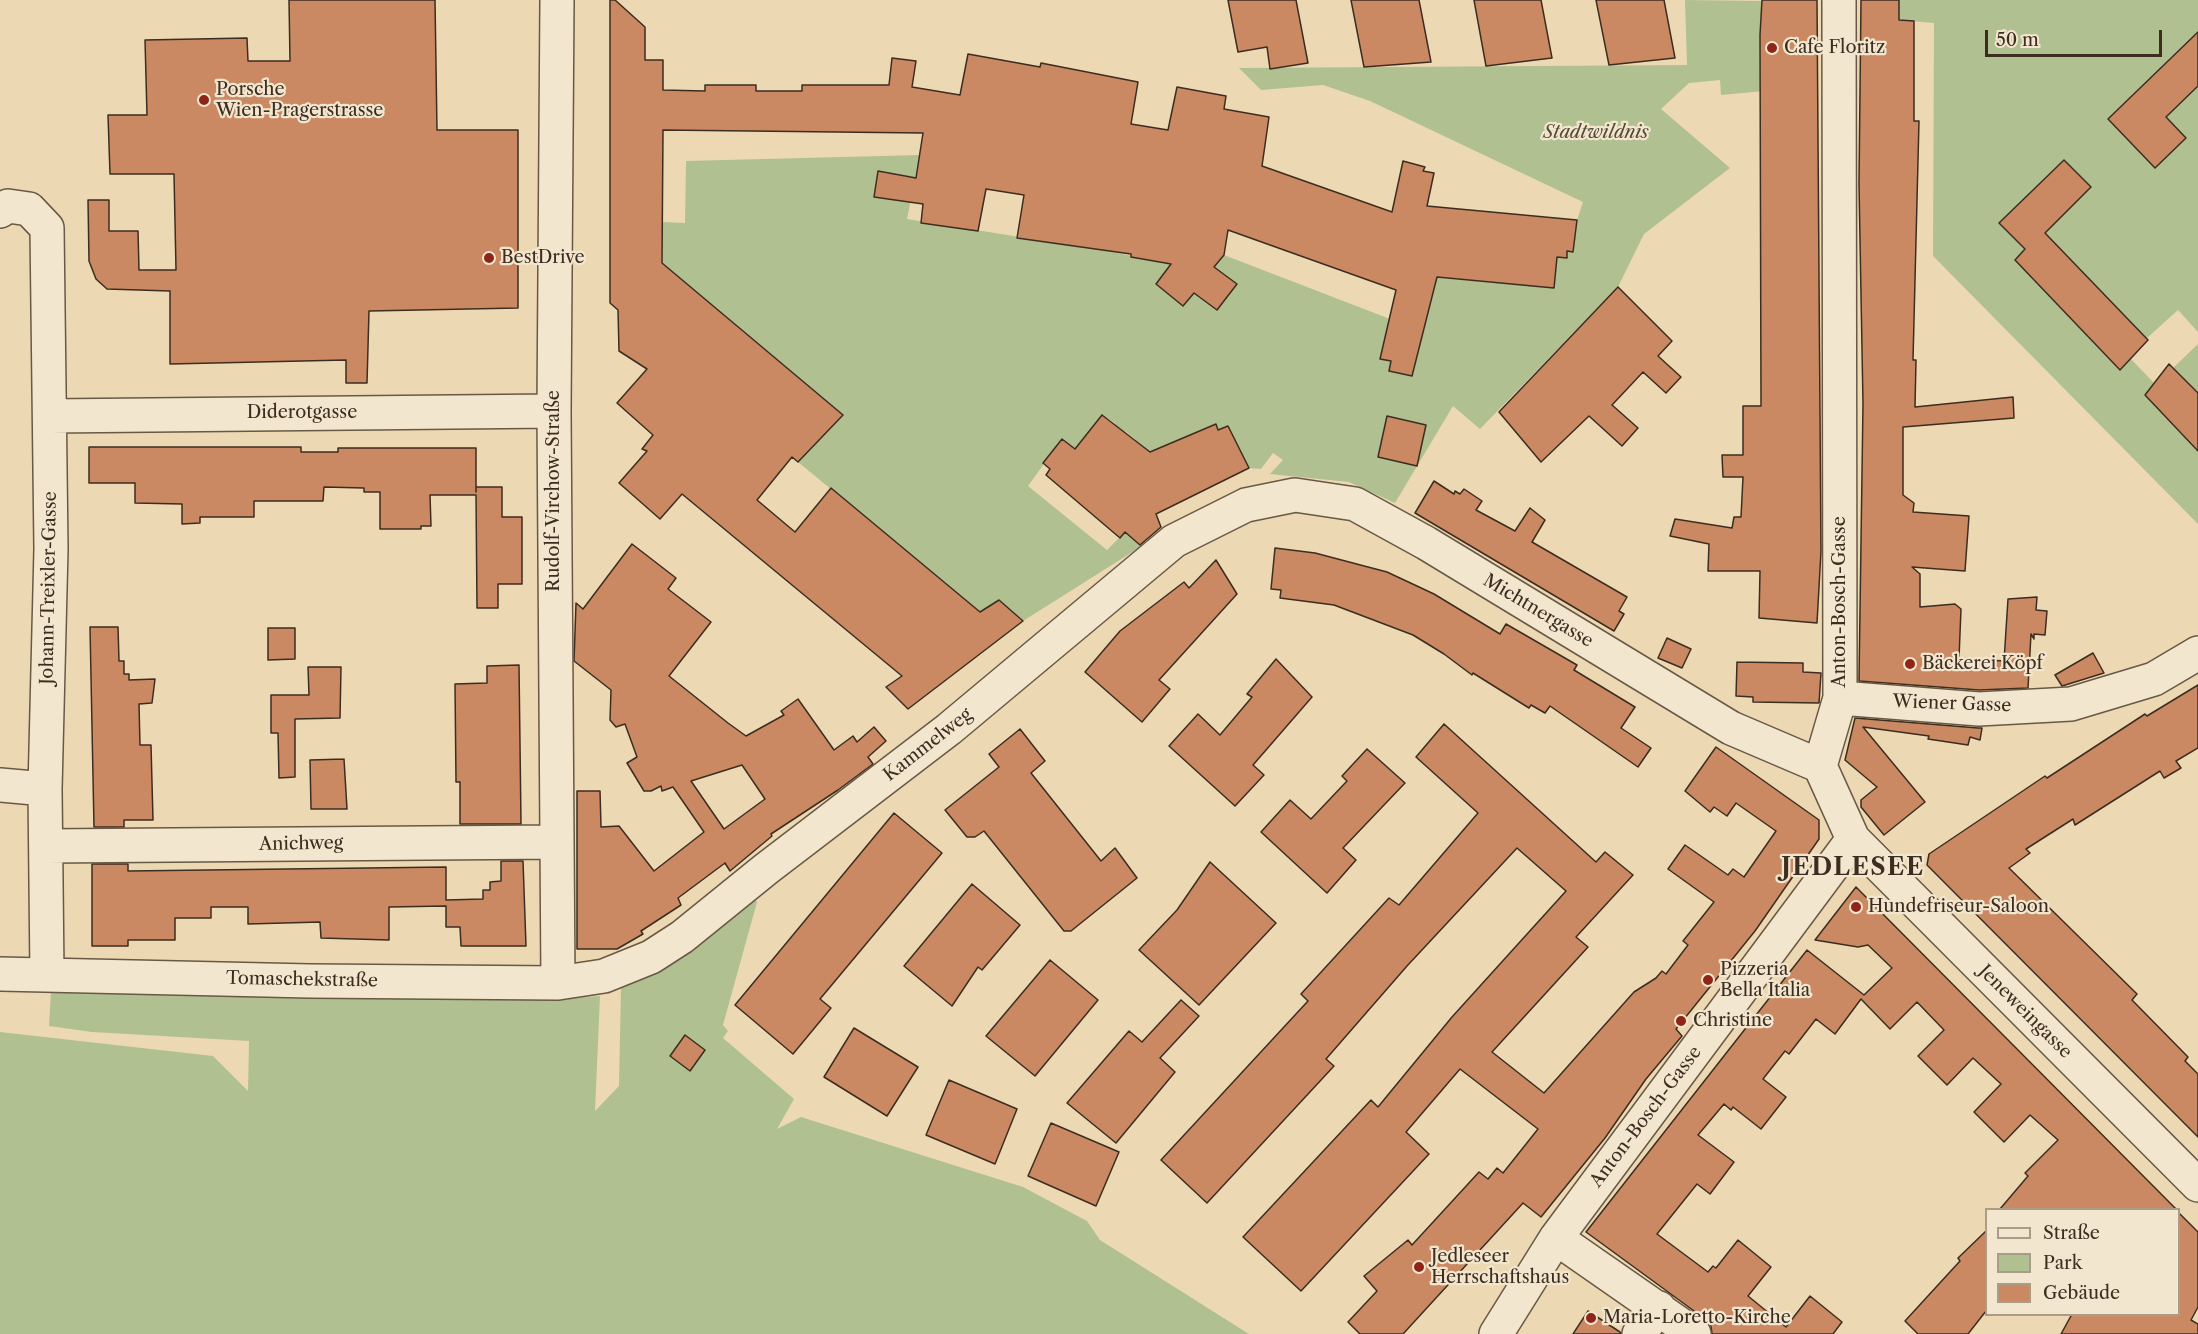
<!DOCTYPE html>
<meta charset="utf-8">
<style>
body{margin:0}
#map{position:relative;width:2198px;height:1334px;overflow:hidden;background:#ecd9b3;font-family:"Libre Caslon Text",serif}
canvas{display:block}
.legend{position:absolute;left:1985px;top:1208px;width:195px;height:108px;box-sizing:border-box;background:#f3e6ce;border:2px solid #aa9c88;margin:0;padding:8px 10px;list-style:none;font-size:18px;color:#3c2d20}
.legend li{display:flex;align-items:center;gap:12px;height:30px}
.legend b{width:30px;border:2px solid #aa9c88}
.scale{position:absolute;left:1985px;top:30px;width:177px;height:27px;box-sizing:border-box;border:3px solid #3c2d20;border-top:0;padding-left:8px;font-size:18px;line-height:21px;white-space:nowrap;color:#3c2d20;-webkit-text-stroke:4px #f3e6ce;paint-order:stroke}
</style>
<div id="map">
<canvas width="2198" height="1334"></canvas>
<ul class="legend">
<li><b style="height:8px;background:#f3e6ce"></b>Straße</li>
<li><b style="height:16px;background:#b1c091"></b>Park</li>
<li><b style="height:16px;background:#ca8962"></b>Gebäude</li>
</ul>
<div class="scale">50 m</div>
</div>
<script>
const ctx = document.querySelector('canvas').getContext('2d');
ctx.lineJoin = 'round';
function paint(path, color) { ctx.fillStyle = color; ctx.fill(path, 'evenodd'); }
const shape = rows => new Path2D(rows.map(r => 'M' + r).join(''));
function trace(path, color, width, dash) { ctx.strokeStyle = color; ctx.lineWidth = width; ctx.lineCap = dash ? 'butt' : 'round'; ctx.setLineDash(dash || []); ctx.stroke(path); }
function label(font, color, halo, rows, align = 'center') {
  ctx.font = font + ' "Libre Caslon Text",serif'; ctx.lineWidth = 4.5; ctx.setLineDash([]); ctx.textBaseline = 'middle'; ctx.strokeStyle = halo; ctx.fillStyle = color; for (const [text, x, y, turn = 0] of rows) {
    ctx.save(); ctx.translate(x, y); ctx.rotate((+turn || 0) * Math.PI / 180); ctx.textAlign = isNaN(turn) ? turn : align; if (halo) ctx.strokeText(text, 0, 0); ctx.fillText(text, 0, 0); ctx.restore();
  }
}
paint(shape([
 [1685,0,1762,1,1760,35,1764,91,1721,95,1720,80,1689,83,1661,109,1730,168,1644,234,1618,287,1480,429,1453,406,1395,503,1349,482,1270,474,1283,460,1273,453,1261,469,1249,468,1228,427,1218,430,1216,425,1141,455,1132,447,1136,440,1125,431,1119,438,1110,430,1115,423,1102,415,1075,449,1062,439,1028,486,1107,550,1125,532,1142,546,1023,621,999,600,980,612,798,462,843,415,662,263,663,222,685,223,686,161,920,155,907,219,1108,251,1171,264,1156,284,1183,306,1194,293,1218,309,1236,284,1214,267,1224,255,1390,319,1380,359,1391,361,1389,371,1412,376,1432,298,1406,293,1430,277,1554,288,1557,257,1567,258,1567,251,1573,252,1577,220,1583,202,1370,101,1323,85,1261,90,1239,68,1687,65],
 [1899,0,2198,0,2198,32,2108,119,2155,168,2186,138,2166,117,2198,86,2198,332,2178,310,2146,339,2045,233,2091,187,2064,160,1999,223,2025,249,2015,260,2119,370,2131,359,2154,383,2198,451,2198,524,1933,256,1934,23,1899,20],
 [2198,344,2198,393,2173,368],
 [754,899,757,902,723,1025,728,1031,723,1038,794,1099,777,1129,801,1117,1023,1187,1087,1221,1100,1240,1249,1334,0,1334,0,1032,213,1056,248,1091,249,1041,92,1032,49,1026,51,992,533,1000,600,996,595,1111,619,1086,621,986]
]), '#b1c091');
const building = shape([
 [289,0,435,0,437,130,518,130,518,308,369,311,367,383,346,383,346,360,170,364,170,291,107,289,96,279,89,261,88,200,109,200,109,231,138,231,139,270,176,270,174,174,110,174,108,115,147,115,145,40,247,38,248,61,290,61,289,0],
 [610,0,615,0,645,27,645,60,663,60,663,90,705,91,705,85,756,85,756,91,802,91,802,85,889,85,892,58,916,61,912,87,960,95,968,54,1040,67,1041,63,1138,82,1131,124,1168,130,1177,87,1226,96,1224,109,1269,117,1262,166,1392,212,1403,161,1425,167,1423,171,1434,173,1427,206,1577,220,1573,252,1567,251,1567,258,1557,257,1554,288,1437,277,1412,376,1389,371,1391,361,1380,359,1396,290,1228,230,1224,255,1214,267,1237,284,1217,310,1194,293,1183,306,1156,284,1171,264,1131,257,1131,254,1017,238,1024,195,986,189,978,231,921,223,923,204,874,197,878,171,916,178,923,133,663,130,662,263,843,415,798,462,792,457,757,500,795,532,831,488,980,612,999,600,1023,621,908,709,886,687,902,676,682,494,660,519,619,483,647,451,642,449,653,435,617,403,647,369,619,351,618,310,610,303,610,0],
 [1228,0,1296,0,1308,63,1270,69,1267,47,1238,52,1228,0],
 [1351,0,1419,0,1431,62,1364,67,1351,0],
 [1474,0,1541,0,1552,58,1486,66,1474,0],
 [1596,0,1664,0,1675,58,1609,65,1596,0],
 [1762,0,1817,0,1821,551,1817,623,1759,618,1760,571,1708,571,1709,544,1670,536,1675,519,1732,528,1734,517,1741,517,1743,477,1723,477,1722,455,1743,455,1743,406,1761,406,1760,35,1762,0],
 [1861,0,1899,0,1899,20,1914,21,1914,121,1919,121,1913,360,1916,360,1915,407,2013,397,2014,418,1903,427,1903,495,1914,503,1913,512,1969,516,1965,571,1912,567,1920,574,1920,607,1955,604,1961,609,1959,658,2004,661,2008,599,2037,597,2036,610,2047,611,2045,635,2034,634,2034,639,2031,634,2028,688,1979,690,1859,681,1863,404,1859,184,1861,0],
 [2198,32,2198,86,2166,117,2186,138,2155,168,2108,119,2198,32],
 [2064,160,2091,187,2045,233,2148,340,2120,370,2015,260,2025,249,1999,223,2064,160],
 [1618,287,1672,341,1658,356,1681,377,1666,393,1643,372,1612,405,1638,428,1622,446,1589,416,1541,462,1499,412,1618,287],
 [2169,364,2198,393,2198,451,2145,395,2169,364],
 [1102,415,1150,452,1216,424,1218,430,1228,426,1249,468,1156,514,1161,527,1140,545,1125,532,1120,538,1046,475,1050,469,1043,463,1062,439,1075,449,1102,415],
 [1387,416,1426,425,1417,466,1378,457,1387,416],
 [89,447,301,447,301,452,338,452,338,448,476,448,476,492,476,487,502,487,502,517,522,517,522,584,498,584,498,608,477,608,476,495,430,495,431,526,421,526,421,529,380,529,380,492,364,492,364,488,324,487,323,501,254,501,254,517,200,517,200,523,182,524,182,504,135,503,135,483,89,483,89,447],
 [1434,481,1454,494,1455,491,1460,494,1464,489,1482,501,1476,510,1515,531,1530,508,1545,520,1532,542,1627,597,1619,611,1624,614,1614,631,1415,513,1434,481],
 [632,544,676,578,668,589,711,622,669,676,728,723,746,736,784,715,781,711,798,699,834,750,853,736,857,742,874,727,886,741,868,757,873,764,838,790,771,834,772,836,730,871,725,863,678,898,681,905,641,931,643,934,617,949,577,949,577,791,600,791,601,827,619,826,654,871,704,832,673,787,662,791,661,786,651,791,644,791,627,763,637,757,625,724,616,727,610,720,611,690,574,661,576,603,583,609,632,544],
 [742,765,765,799,724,829,691,781,742,765],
 [1275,548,1315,553,1387,572,1434,594,1500,634,1506,624,1577,665,1574,670,1635,707,1621,728,1651,748,1638,767,1550,706,1545,713,1531,705,1529,708,1473,673,1472,675,1444,654,1413,635,1334,605,1280,598,1281,590,1271,589,1275,548],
 [1216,560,1237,594,1159,680,1170,689,1142,722,1085,672,1120,631,1184,582,1189,588,1216,560],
 [90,627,118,627,119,661,124,661,124,674,129,674,129,680,155,679,152,703,139,704,140,745,151,745,153,820,124,820,124,827,94,827,90,627],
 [268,628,295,628,295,659,268,660,268,628],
 [1667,638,1691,649,1682,668,1658,658,1667,638],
 [2093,653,2104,673,2062,686,2055,675,2093,653],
 [1276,659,1312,697,1253,765,1264,775,1235,806,1169,746,1198,714,1220,735,1252,697,1247,694,1276,659],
 [1737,662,1803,663,1803,672,1821,673,1819,703,1753,702,1753,697,1736,696,1737,662],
 [519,665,521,824,460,824,460,782,456,782,455,684,487,683,487,666,519,665],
 [308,667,341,667,340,718,295,719,295,777,279,778,278,733,271,733,271,695,309,695,308,667],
 [2198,685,2198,748,2176,761,2181,768,2164,778,2160,771,2075,825,2073,819,2026,849,2030,853,2009,868,2137,994,2132,1000,2188,1057,2185,1061,2198,1074,2198,1137,1927,865,1929,854,2045,776,2047,778,2145,714,2147,716,2198,685],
 [1855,718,1978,728,1982,728,1980,740,1970,737,1968,745,1928,739,1929,736,1863,727,1925,802,1884,835,1861,807,1861,800,1877,787,1845,760,1855,718],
 [1444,724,1596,862,1605,852,1633,875,1576,937,1588,947,1492,1052,1544,1093,1634,992,1656,978,1662,971,1666,974,1688,945,1683,941,1714,902,1668,869,1685,845,1728,875,1733,869,1744,877,1776,831,1736,803,1727,816,1714,807,1710,812,1685,791,1716,747,1819,820,1819,839,1755,931,1676,1029,1682,1036,1646,1079,1605,1138,1541,1217,1523,1203,1403,1334,1360,1334,1348,1322,1377,1291,1364,1276,1408,1240,1412,1245,1479,1172,1488,1179,1497,1168,1503,1173,1538,1129,1460,1069,1406,1132,1429,1154,1301,1291,1243,1237,1371,1100,1378,1107,1452,1017,1566,891,1517,848,1407,966,1326,1059,1334,1066,1207,1203,1161,1160,1308,1001,1301,994,1389,898,1399,905,1478,813,1416,757,1444,724],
 [1020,729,1045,761,1031,773,1101,861,1115,848,1137,878,1071,931,1064,931,984,831,975,837,967,837,945,810,999,767,989,754,1020,729],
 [1367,749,1405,783,1343,848,1356,860,1327,893,1261,832,1290,800,1311,819,1347,781,1342,776,1367,749],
 [344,759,347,809,311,809,310,760,344,759],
 [894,813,942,853,820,999,831,1008,793,1054,735,1005,894,813],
 [501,861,523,861,526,946,461,946,460,927,446,927,446,906,389,907,389,940,321,938,320,922,248,924,248,907,211,907,211,918,175,918,175,940,128,940,128,946,92,946,92,864,128,864,128,871,446,867,446,900,483,899,483,890,490,890,490,882,501,881,501,861],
 [1210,862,1276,923,1199,1005,1139,950,1177,910,1210,862],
 [972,884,1020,925,982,970,978,967,952,1006,904,966,972,884],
 [1856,887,2176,1209,2000,1209,2028,1176,2025,1173,2058,1140,2030,1115,2004,1142,1974,1112,2001,1084,1973,1058,1947,1085,1918,1056,1944,1030,1917,1002,1890,1029,1861,999,1835,1034,1816,1019,1789,1054,1785,1051,1763,1079,1786,1097,1761,1129,1733,1107,1731,1110,1724,1104,1698,1135,1734,1162,1710,1194,1697,1184,1657,1234,1708,1272,1713,1266,1716,1268,1738,1240,1771,1267,1748,1296,1786,1327,1810,1296,1842,1322,1833,1334,1712,1334,1711,1326,1705,1319,1586,1232,1807,950,1864,995,1892,968,1868,945,1858,947,1815,940,1856,887],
 [1050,960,1098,1000,1035,1076,986,1036,1050,960],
 [1181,1000,1199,1016,1160,1058,1175,1072,1116,1143,1067,1103,1129,1031,1142,1042,1181,1000],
 [854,1028,918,1067,887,1116,824,1077,854,1028],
 [685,1035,705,1050,690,1071,670,1056,685,1035],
 [949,1080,1017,1109,995,1164,926,1135,949,1080],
 [1051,1123,1119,1152,1096,1206,1028,1176,1051,1123],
 [2178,1212,2198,1232,2198,1307,2191,1320,2198,1324,2198,1334,2061,1334,2072,1314,2178,1314,2178,1212],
 [1986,1231,1986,1311,1968,1334,1918,1334,1905,1321,1960,1261,1958,1258,1986,1231],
 [1588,1311,1620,1332,1621,1334,1573,1334,1588,1311]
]);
paint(building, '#ca8962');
trace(building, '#3c2d20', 1.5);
const minor = shape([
 [557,0,554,411,558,983],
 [1839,0,1840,698,1820,766,1853,839,2198,1185],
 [0,211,8,206,29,209,47,228,51,549,45,789,47,975],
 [50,416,554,411],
 [1840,698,1979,709,2071,704,2154,679,2198,653],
 [0,785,45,789],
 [46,846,555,842],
 [0,974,310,981,558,983,604,976,651,957,682,937,766,869,949,729,1174,541,1246,505,1295,495,1355,504,1426,543,1731,728,1820,766],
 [1556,1238,1694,1334],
 [1496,1334,1556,1238,1853,839],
 [1639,1334,1659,1308]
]);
trace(minor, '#685845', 36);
trace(minor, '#f3e6ce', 33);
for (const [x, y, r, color] of [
 [1772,48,6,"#8f2418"],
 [204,100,6,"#8f2418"],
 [489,258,6,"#8f2418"],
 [1910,664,6,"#8f2418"],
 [1856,907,6,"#8f2418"],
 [1708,980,6,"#8f2418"],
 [1681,1021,6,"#8f2418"],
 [1419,1267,6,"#8f2418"],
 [1591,1318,6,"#8f2418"]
]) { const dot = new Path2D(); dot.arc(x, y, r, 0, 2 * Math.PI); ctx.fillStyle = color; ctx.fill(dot); trace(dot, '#f3e6ce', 2); }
label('18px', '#3c2d20', '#f3e6ce', [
 ["Cafe Floritz",1784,48],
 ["Porsche",216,90],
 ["Wien-Pragerstrasse",216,111],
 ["BestDrive",501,258],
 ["Bäckerei Köpf",1922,664],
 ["Hundefriseur-Saloon",1868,907],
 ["Pizzeria",1720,970],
 ["Bella Italia",1720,991],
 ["Christine",1693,1021],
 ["Jedleseer",1431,1257],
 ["Herrschaftshaus",1431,1278],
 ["Maria-Loretto-Kirche",1603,1318]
], 'left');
label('italic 18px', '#534a37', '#f3e6ce', [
 ["Stadtwildnis",1596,133]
]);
label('18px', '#3c2d20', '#f3e6ce', [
 ["Diderotgasse",302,413],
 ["Rudolf-Virchow-Straße",554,491,-90],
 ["Johann-Treixler-Gasse",49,588,-89],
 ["Anton-Bosch-Gasse",1840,602,-90],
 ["Michtnergasse",1538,611,31],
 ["Wiener Gasse",1952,704,2],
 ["Kammelweg",928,745,-38],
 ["Anichweg",301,844,-1],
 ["Tomaschekstraße",302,980,1],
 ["Jeneweingasse",2025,1012,45],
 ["Anton-Bosch-Gasse",1646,1117,-53]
]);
ctx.letterSpacing = '1.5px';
label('bold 24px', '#3c2d20', '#f3e6ce', [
 ["JEDLESEE",1853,868]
]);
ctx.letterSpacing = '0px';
</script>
